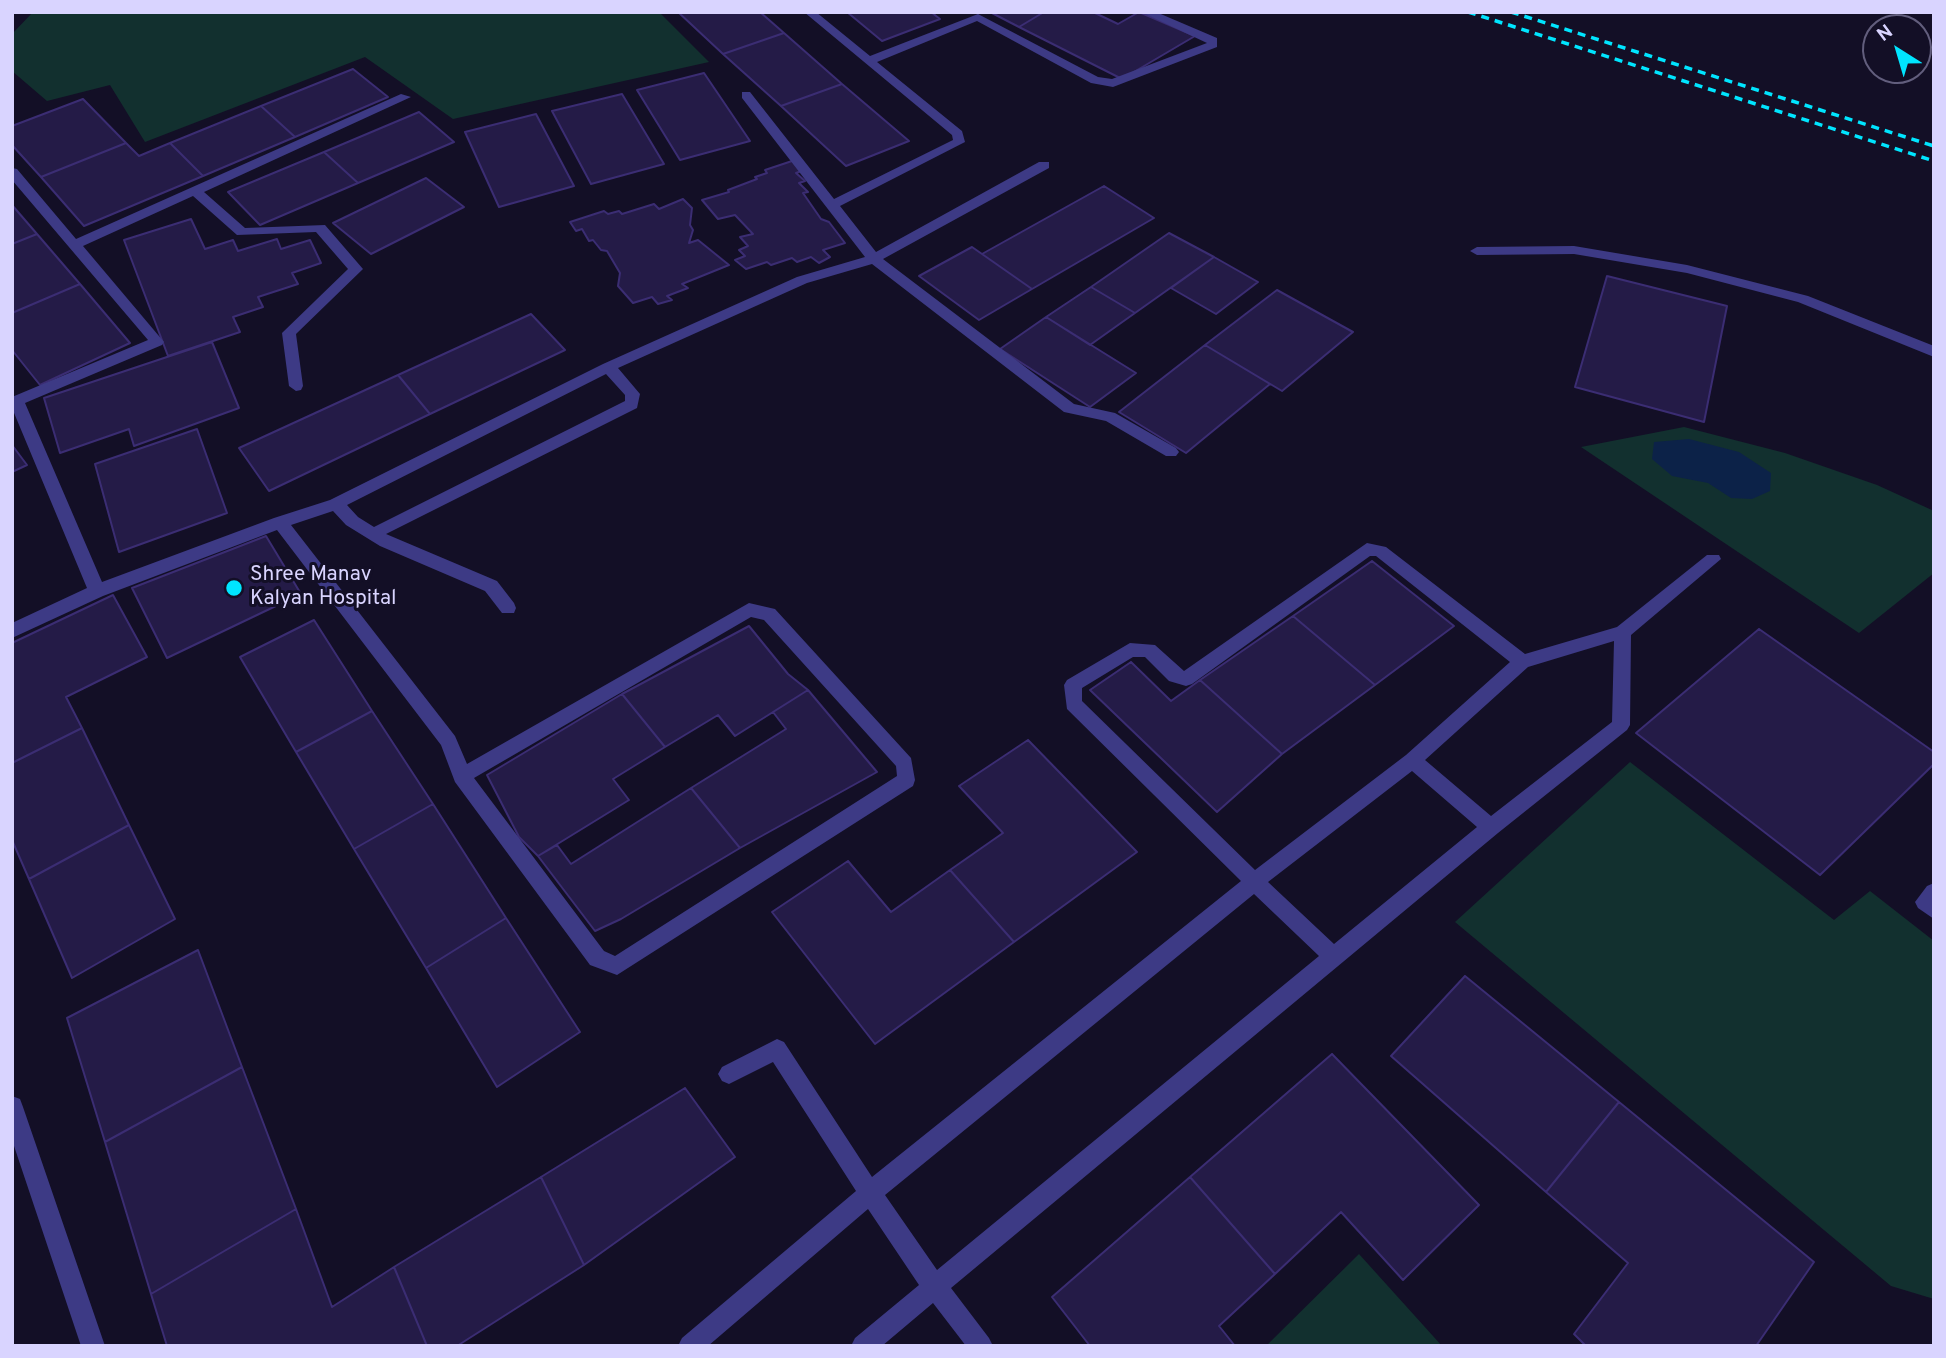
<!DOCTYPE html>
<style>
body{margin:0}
#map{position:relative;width:1946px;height:1358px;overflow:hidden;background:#130f26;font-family:Overpass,sans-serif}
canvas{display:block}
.frame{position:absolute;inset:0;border:14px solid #d9d4ff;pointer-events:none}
.north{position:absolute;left:1862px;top:14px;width:70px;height:70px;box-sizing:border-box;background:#130f26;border:2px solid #625e7d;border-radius:50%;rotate:323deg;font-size:19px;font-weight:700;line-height:28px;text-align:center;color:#d9d4ff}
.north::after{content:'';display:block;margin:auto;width:24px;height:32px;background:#00e5ff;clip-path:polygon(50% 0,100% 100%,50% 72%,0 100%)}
</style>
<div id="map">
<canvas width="1946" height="1358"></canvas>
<div class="frame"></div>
<div class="north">N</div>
</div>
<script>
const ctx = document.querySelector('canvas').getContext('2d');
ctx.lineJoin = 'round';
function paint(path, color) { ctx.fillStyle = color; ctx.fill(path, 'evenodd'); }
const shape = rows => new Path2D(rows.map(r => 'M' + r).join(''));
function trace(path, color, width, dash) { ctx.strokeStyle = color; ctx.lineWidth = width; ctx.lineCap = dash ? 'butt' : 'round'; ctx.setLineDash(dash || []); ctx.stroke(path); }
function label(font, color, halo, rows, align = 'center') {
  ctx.font = font + ' Overpass,sans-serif'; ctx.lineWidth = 6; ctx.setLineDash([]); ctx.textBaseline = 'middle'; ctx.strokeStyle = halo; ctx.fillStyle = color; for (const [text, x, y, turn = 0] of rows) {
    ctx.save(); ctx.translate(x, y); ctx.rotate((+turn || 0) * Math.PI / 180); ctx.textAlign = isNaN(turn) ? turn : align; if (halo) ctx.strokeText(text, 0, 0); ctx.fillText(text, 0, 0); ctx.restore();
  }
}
paint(shape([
 [33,12,659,12,709,62,453,119,365,57,145,142,110,85,47,101,12,71,12,34],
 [1684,427,1785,453,1877,485,1934,511,1934,573,1859,633,1581,447],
 [1630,762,1834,920,1870,891,1934,941,1934,1299,1891,1286,1455,922],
 [1359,1254,1442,1346,1266,1346]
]), '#12302f');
paint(shape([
 [1689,439,1739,452,1771,473,1770,491,1752,499,1731,498,1708,483,1672,476,1652,459,1654,442]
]), '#0c2248');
const building = shape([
 [678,12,760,12,784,33,723,54,678,12],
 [847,12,931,12,940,19,882,41,847,12],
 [990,12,1044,12,1019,27,990,12],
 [1044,12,1093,12,1118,24,1139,12,1195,36,1122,79,1019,27,1044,12],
 [784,33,842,84,781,106,723,54,784,33],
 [353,69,388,97,295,137,261,106,353,69],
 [704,73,750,141,680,160,637,90,704,73],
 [842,84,909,141,846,166,781,106,842,84],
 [622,94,664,164,591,184,552,111,622,94],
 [83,99,126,143,41,177,12,145,12,126,83,99],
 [261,106,295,137,203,176,170,143,261,106],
 [419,112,454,142,358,183,324,152,419,112],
 [536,114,574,186,499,207,465,132,536,114],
 [126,143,139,156,170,143,203,176,84,226,41,177,126,143],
 [324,152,358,183,260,225,228,192,324,152],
 [795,160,804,170,796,173,805,181,799,183,808,192,803,193,821,219,829,222,845,243,823,250,830,257,819,263,811,257,797,262,792,258,771,265,767,262,746,269,735,260,745,256,739,250,748,246,740,237,753,234,735,215,718,219,702,200,729,192,728,190,757,179,755,177,767,173,765,170,795,160],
 [426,178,464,207,371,254,333,223,426,178],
 [1104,186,1154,218,1032,289,982,254,1104,186],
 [683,199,692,208,690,225,693,230,689,243,698,240,729,265,682,284,688,288,667,296,672,300,658,304,652,297,633,303,618,286,620,273,607,251,601,250,593,240,589,241,582,229,576,231,570,222,604,211,608,214,619,211,622,214,654,204,659,209,683,199],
 [12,205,37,234,12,244,12,205],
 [191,219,205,249,233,240,238,251,277,239,281,249,310,240,321,263,292,273,298,284,258,297,263,307,233,317,240,332,168,356,124,240,191,219],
 [1169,233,1214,257,1135,313,1091,287,1169,233],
 [37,234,80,284,12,313,12,244,37,234],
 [972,247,1032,289,979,320,919,276,972,247],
 [1214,257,1258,282,1216,314,1171,288,1214,257],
 [1607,276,1727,306,1704,422,1575,387,1607,276],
 [80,284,130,343,40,385,12,350,12,313,80,284],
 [1091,287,1135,313,1090,345,1046,317,1091,287],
 [1277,290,1353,332,1282,391,1205,345,1277,290],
 [531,314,565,350,430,414,398,375,531,314],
 [1046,317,1136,373,1090,407,1000,349,1046,317],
 [212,342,239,408,134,446,129,429,60,453,44,398,212,342],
 [1205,345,1270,384,1186,453,1119,412,1205,345],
 [398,375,430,414,269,491,239,448,398,375],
 [197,429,227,513,119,552,95,464,197,429],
 [12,445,27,465,12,472,12,445],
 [266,536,301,594,167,658,132,588,266,536],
 [1372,561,1454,626,1375,685,1293,616,1372,561],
 [113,595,147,657,66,697,82,728,12,763,12,643,113,595],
 [1293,616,1375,685,1282,754,1200,680,1293,616],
 [314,620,372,711,296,752,240,657,314,620],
 [749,626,788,674,808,690,735,736,718,715,665,747,622,694,749,626],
 [1759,629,1934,752,1934,764,1820,875,1636,733,1759,629],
 [1131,662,1171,701,1200,680,1282,754,1217,812,1090,690,1131,662],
 [808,690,877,772,740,848,691,788,786,729,773,712,808,690],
 [622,694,665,747,613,779,629,800,538,856,519,837,487,775,622,694],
 [372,711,433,804,354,849,296,752,372,711],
 [82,728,129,825,29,879,12,840,12,763,82,728],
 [1028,740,1137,852,1014,942,950,870,1003,833,959,786,1028,740],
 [691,788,740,848,621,919,595,931,538,856,557,845,571,864,691,788],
 [433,804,506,918,426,968,354,849,433,804],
 [129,825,175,919,72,978,29,879,129,825],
 [848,861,891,912,950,870,1014,942,875,1044,772,912,848,861],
 [506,918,580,1032,497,1087,426,968,506,918],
 [198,950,242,1067,105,1142,67,1018,198,950],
 [1465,976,1619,1102,1546,1192,1391,1056,1465,976],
 [1332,1054,1479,1205,1403,1280,1341,1212,1275,1274,1190,1177,1332,1054],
 [242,1067,296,1209,151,1294,105,1142,242,1067],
 [685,1088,735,1157,584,1265,541,1177,685,1088],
 [1619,1102,1814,1262,1756,1346,1586,1346,1574,1334,1628,1263,1546,1192,1619,1102],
 [541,1177,584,1265,457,1346,427,1346,394,1267,541,1177],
 [1190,1177,1275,1274,1219,1326,1235,1346,1090,1346,1052,1297,1190,1177],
 [296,1209,332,1307,394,1267,427,1346,167,1346,151,1294,296,1209]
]);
paint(building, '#241b47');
trace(building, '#3b2d73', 2);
paint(shape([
 [804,12,816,12,870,56,978,14,1098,77,1112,79,1207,43,1141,12,1156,12,1217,38,1217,47,1113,87,1091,83,977,21,877,62,962,131,965,142,840,206,876,252,1039,162,1049,162,1049,168,883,259,1074,404,1115,413,1176,448,1179,452,1176,456,1166,456,1106,421,1064,412,872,264,807,283,618,368,640,394,637,408,386,534,497,581,514,603,516,608,514,613,502,613,485,591,380,546,346,525,333,511,291,525,455,736,467,764,749,603,775,609,911,758,915,780,913,786,617,975,590,965,455,782,441,745,277,530,103,596,12,638,12,623,87,588,12,408,12,397,148,340,12,180,12,168,17,169,76,239,401,94,411,97,204,192,245,228,325,225,363,269,296,334,303,386,301,390,296,391,289,386,282,333,348,269,316,232,237,235,193,196,83,246,164,342,162,345,25,403,102,582,274,518,330,500,603,364,797,277,865,257,742,98,742,92,750,92,834,199,953,140,952,135,804,12],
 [606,374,625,395,625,401,374,527,358,517,347,505,606,374],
 [751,617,764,620,896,766,897,776,615,956,604,951,474,778,751,617],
 [1574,246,1687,265,1808,296,1934,346,1934,357,1798,302,1687,273,1574,254,1477,255,1470,251,1477,247,1574,246],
 [1367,543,1386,547,1525,654,1617,627,1707,555,1719,555,1721,559,1631,635,1630,725,1627,730,1498,833,951,1288,989,1338,993,1346,966,1346,933,1303,882,1346,851,1346,855,1338,919,1285,868,1209,708,1346,678,1346,682,1338,856,1191,773,1062,729,1084,722,1081,718,1074,722,1067,777,1039,784,1042,872,1177,1241,881,1067,709,1064,685,1067,680,1130,643,1155,645,1184,671,1367,543],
 [1370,556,1376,556,1510,662,1406,755,1255,870,1082,701,1082,688,1133,657,1145,657,1169,681,1186,686,1192,684,1370,556],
 [1614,641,1612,722,1491,816,1425,760,1528,667,1614,641],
 [1412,771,1477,827,1334,944,1268,882,1412,771],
 [1254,894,1319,956,937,1270,885,1195,1254,894],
 [1934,883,1934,919,1918,908,1915,902,1927,886,1934,883],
 [12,1096,20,1099,23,1107,105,1346,81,1346,12,1140,12,1096]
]), '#3d3a85');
trace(shape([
 [1468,12,1934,161],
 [1511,12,1934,146]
]), '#00e5ff', 3.5, [8, 6]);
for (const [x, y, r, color] of [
 [234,588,9,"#00e5ff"]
]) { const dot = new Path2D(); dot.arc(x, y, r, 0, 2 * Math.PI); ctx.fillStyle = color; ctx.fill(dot); trace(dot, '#130f26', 2.5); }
label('21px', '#d9d4ff', '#130f26', [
 ["Shree Manav",250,576],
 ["Kalyan Hospital",250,600]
], 'left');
</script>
